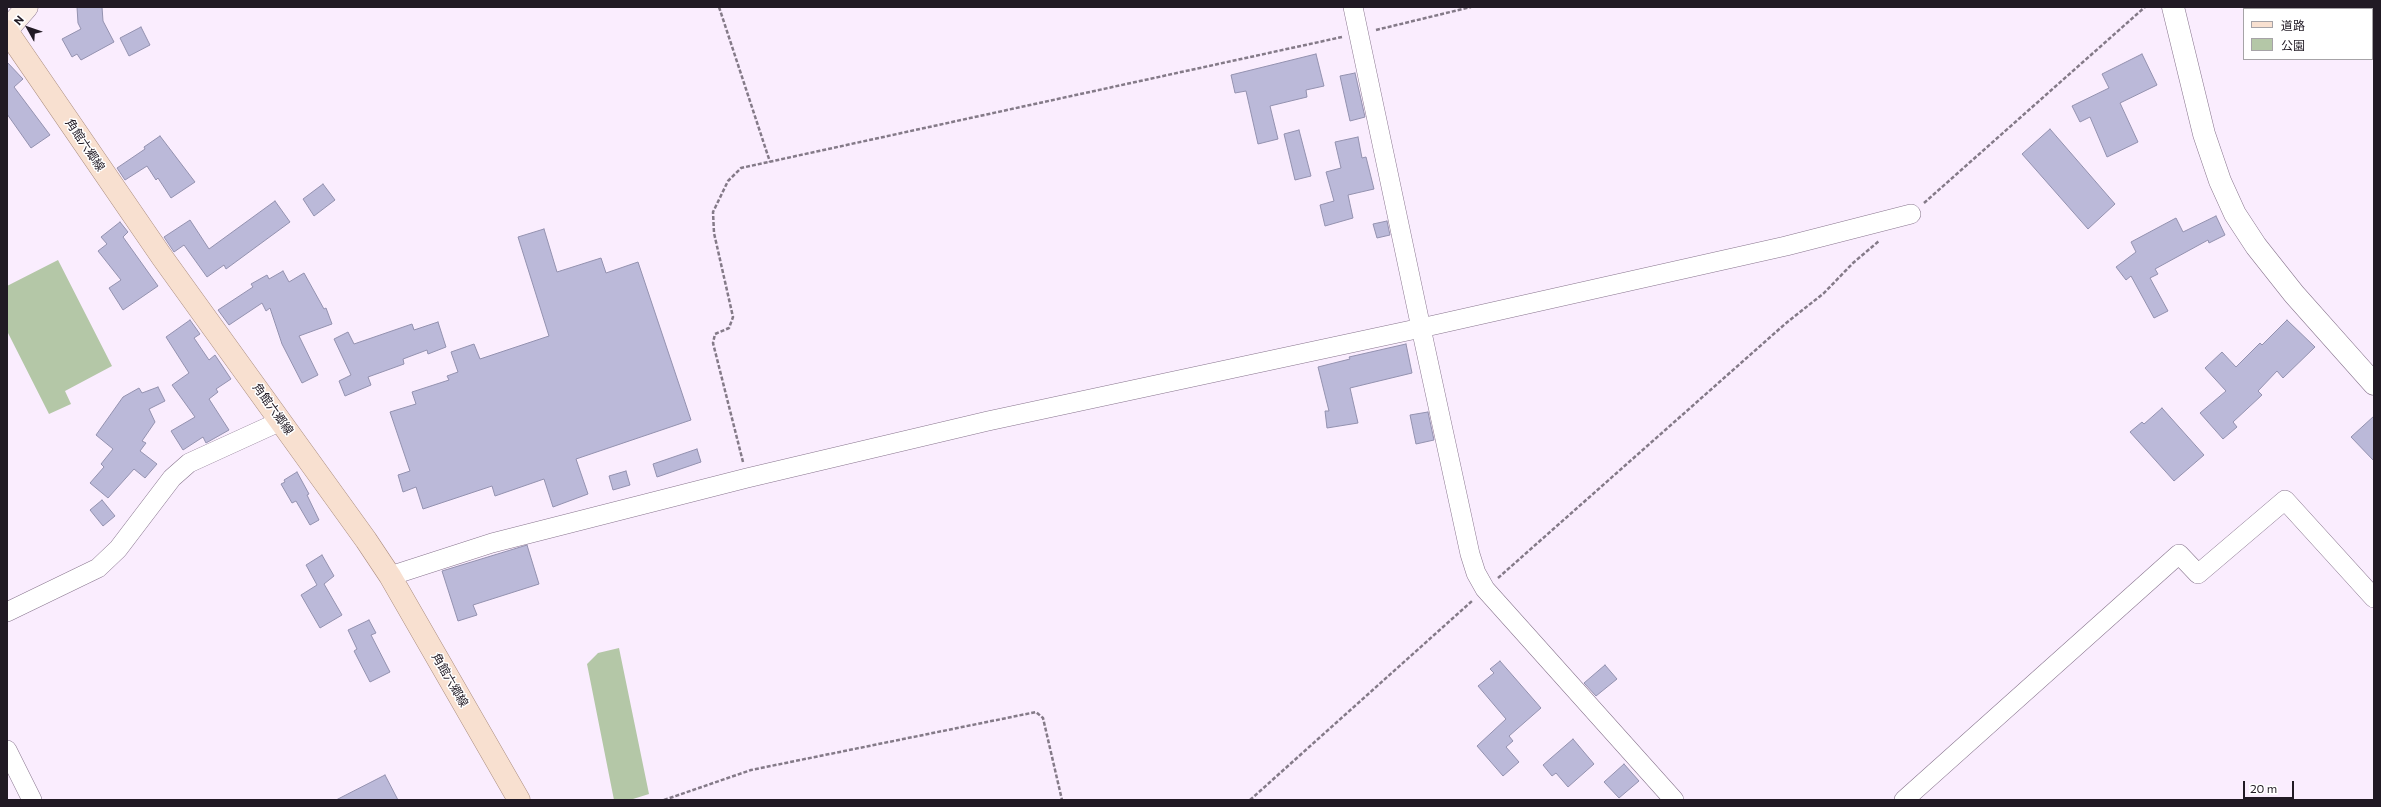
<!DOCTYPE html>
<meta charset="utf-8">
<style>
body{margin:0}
#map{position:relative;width:2381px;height:807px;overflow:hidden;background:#faedfe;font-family:Commissioner,"Noto Sans JP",sans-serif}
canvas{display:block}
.frame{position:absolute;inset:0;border:8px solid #211a24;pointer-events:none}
.legend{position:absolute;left:2243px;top:8px;width:130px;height:52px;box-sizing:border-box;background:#fff;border:1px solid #a6a3a7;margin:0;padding:5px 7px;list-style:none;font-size:12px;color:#211a24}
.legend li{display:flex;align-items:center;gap:8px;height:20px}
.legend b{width:20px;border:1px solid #a6a3a7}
.north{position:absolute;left:8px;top:8px;width:40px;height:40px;-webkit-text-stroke:3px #fff;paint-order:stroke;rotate:310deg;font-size:11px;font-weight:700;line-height:16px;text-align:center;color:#211a24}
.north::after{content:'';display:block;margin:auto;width:14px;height:18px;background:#211a24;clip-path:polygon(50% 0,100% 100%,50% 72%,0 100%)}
.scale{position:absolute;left:2243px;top:781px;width:51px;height:18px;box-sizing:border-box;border:2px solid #211a24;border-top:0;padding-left:5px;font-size:12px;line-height:14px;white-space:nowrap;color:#211a24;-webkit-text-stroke:3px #fff;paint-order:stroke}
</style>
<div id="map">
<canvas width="2381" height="807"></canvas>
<div class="frame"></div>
<ul class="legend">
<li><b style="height:5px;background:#f8e0d0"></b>道路</li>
<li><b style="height:11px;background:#b4c7a7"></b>公園</li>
</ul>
<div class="north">N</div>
<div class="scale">20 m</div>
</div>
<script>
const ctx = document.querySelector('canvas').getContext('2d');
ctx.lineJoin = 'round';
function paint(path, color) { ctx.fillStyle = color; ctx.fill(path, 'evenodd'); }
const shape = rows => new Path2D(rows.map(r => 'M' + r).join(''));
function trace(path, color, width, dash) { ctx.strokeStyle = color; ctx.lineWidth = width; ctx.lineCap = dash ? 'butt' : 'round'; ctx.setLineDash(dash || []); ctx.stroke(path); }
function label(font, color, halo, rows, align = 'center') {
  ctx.font = font + ' Commissioner,"Noto Sans JP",sans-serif'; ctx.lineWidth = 3; ctx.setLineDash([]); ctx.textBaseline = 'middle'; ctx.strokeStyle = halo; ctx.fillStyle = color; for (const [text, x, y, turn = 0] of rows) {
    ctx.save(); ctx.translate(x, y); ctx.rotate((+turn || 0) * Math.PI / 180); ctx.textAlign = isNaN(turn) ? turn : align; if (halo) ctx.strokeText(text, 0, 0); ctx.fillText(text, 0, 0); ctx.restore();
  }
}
paint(shape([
 [58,260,112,366,65,391,71,404,49,414,7,331,7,286],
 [619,648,649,794,633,799,614,800,587,664,598,653]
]), '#b4c7a7');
const building = shape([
 [77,7,102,7,103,21,114,42,81,60,77,54,72,57,62,39,81,29,78,23,77,7],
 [141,27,150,45,129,56,120,38,141,27],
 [1316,54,1324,86,1306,90,1307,97,1270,106,1278,139,1258,144,1246,91,1235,93,1231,75,1316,54],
 [2142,54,2157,85,2120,103,2138,142,2107,157,2090,117,2080,122,2072,106,2109,88,2102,74,2142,54],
 [7,62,23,79,14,87,50,135,31,148,7,114,7,62],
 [1355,73,1365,117,1350,121,1340,76,1355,73],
 [2050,129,2115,204,2088,229,2022,154,2050,129],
 [1299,130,1311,176,1295,180,1284,134,1299,130],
 [160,136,195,182,171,198,158,178,156,180,147,166,125,180,117,168,145,149,144,147,160,136],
 [1358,137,1362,158,1366,157,1374,189,1348,195,1353,218,1325,226,1320,205,1334,201,1326,172,1341,168,1335,142,1358,137],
 [323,184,335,200,314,216,303,199,323,184],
 [275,201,290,222,226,269,224,265,207,277,184,245,174,252,164,237,190,220,209,249,275,201],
 [2216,216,2225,235,2209,243,2208,240,2155,269,2158,274,2150,278,2168,311,2154,318,2131,276,2126,280,2116,267,2136,252,2131,242,2176,218,2183,232,2216,216],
 [1387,221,1390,235,1377,238,1373,224,1387,221],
 [120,222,128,232,123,237,158,286,123,310,109,288,121,280,98,251,107,244,101,237,120,222],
 [544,229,557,272,601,258,606,273,638,262,691,420,576,459,588,494,553,507,544,479,495,496,492,486,423,509,416,487,403,492,398,475,410,471,390,412,416,404,412,392,449,380,447,376,458,372,451,352,474,344,480,359,549,336,518,237,544,229],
 [283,271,289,282,304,273,324,309,326,308,332,324,299,336,318,375,302,383,282,344,270,308,266,311,262,303,229,325,218,310,253,287,251,284,267,275,269,279,283,271],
 [190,320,200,334,194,338,209,360,215,355,231,379,216,389,218,392,209,399,229,430,206,443,203,437,183,450,171,431,195,417,172,385,189,373,166,337,190,320],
 [2287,320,2315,347,2283,378,2277,371,2258,391,2262,395,2233,422,2237,427,2223,439,2200,413,2226,391,2205,368,2222,352,2236,367,2260,343,2262,345,2287,320],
 [438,322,446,347,428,354,427,350,403,359,404,364,368,377,371,385,345,396,339,381,351,375,334,339,348,332,354,344,412,324,414,330,438,322],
 [1406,344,1412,373,1350,388,1358,423,1327,428,1325,411,1329,411,1318,367,1350,359,1349,357,1406,344],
 [158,387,165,401,149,409,155,422,142,441,146,443,140,451,157,464,145,478,134,469,108,498,90,483,104,467,101,464,113,449,96,435,123,397,139,388,142,393,158,387],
 [2162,408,2204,455,2174,481,2130,432,2142,422,2144,424,2162,408],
 [1428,412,1434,440,1416,444,1410,415,1428,412],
 [2374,416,2374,461,2351,437,2374,416],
 [697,449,701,462,657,477,653,464,697,449],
 [626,471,630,485,613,490,609,476,626,471],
 [297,472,309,494,307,495,319,520,310,525,296,501,292,503,281,484,285,482,284,480,297,472],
 [102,500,115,516,103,526,90,510,102,500],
 [527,545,539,584,473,605,477,615,458,621,442,571,527,545],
 [322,555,334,576,324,584,342,615,320,628,301,595,317,585,306,565,322,555],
 [369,620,376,633,371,635,390,672,370,682,354,651,357,649,348,630,369,620],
 [1500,661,1541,708,1509,736,1513,741,1506,747,1519,762,1503,776,1477,746,1506,719,1478,686,1494,673,1490,669,1500,661],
 [1605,665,1617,679,1596,696,1584,683,1605,665],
 [1573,739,1594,764,1568,787,1556,773,1552,776,1543,765,1573,739],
 [1624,764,1639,781,1619,798,1604,782,1624,764],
 [385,775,398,800,336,800,385,775]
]);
paint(building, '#bbb9d9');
trace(building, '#9391af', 1);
const minor = shape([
 [1353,7,1421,328,1470,554,1476,573,1485,589,1674,800],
 [390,576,492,543,747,478,988,421,1421,328,1786,246,1911,214],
 [7,612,98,568,118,549,172,478,189,463,281,421],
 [7,750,32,800],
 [1904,800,2179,554,2198,574,2285,500,2374,598]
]);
const tertiary = shape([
 [2173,7,2204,134,2220,181,2235,214,2256,246,2294,294,2374,384]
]);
const secondary = shape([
 [7,30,27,7]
]);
const primary = shape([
 [7,31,162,257,366,540,390,576,519,800]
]);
trace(minor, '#88758e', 20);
trace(tertiary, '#88758e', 23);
trace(secondary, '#88758e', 23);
trace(primary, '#aa8d7f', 23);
trace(shape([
 [719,7,770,162],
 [1376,30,1471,7],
 [1924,203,2145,7],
 [743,462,713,343,715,334,729,328,733,317,714,233,713,212,728,181,741,168,1342,37],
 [1498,578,1785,324,1824,293,1853,263,1879,241],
 [664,800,751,770,1036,712,1043,718,1062,800],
 [1250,800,1472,601]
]), '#847a88', 2.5, [4, 2]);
trace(minor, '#fff', 19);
trace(tertiary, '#fff', 22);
trace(secondary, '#fbefe7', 22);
trace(primary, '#f8e0d0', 22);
label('12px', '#211a24', '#fff', [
 ["角館六郷線",85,145,56],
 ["角館六郷線",273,409,54],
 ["角館六郷線",450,680,60]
]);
</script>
